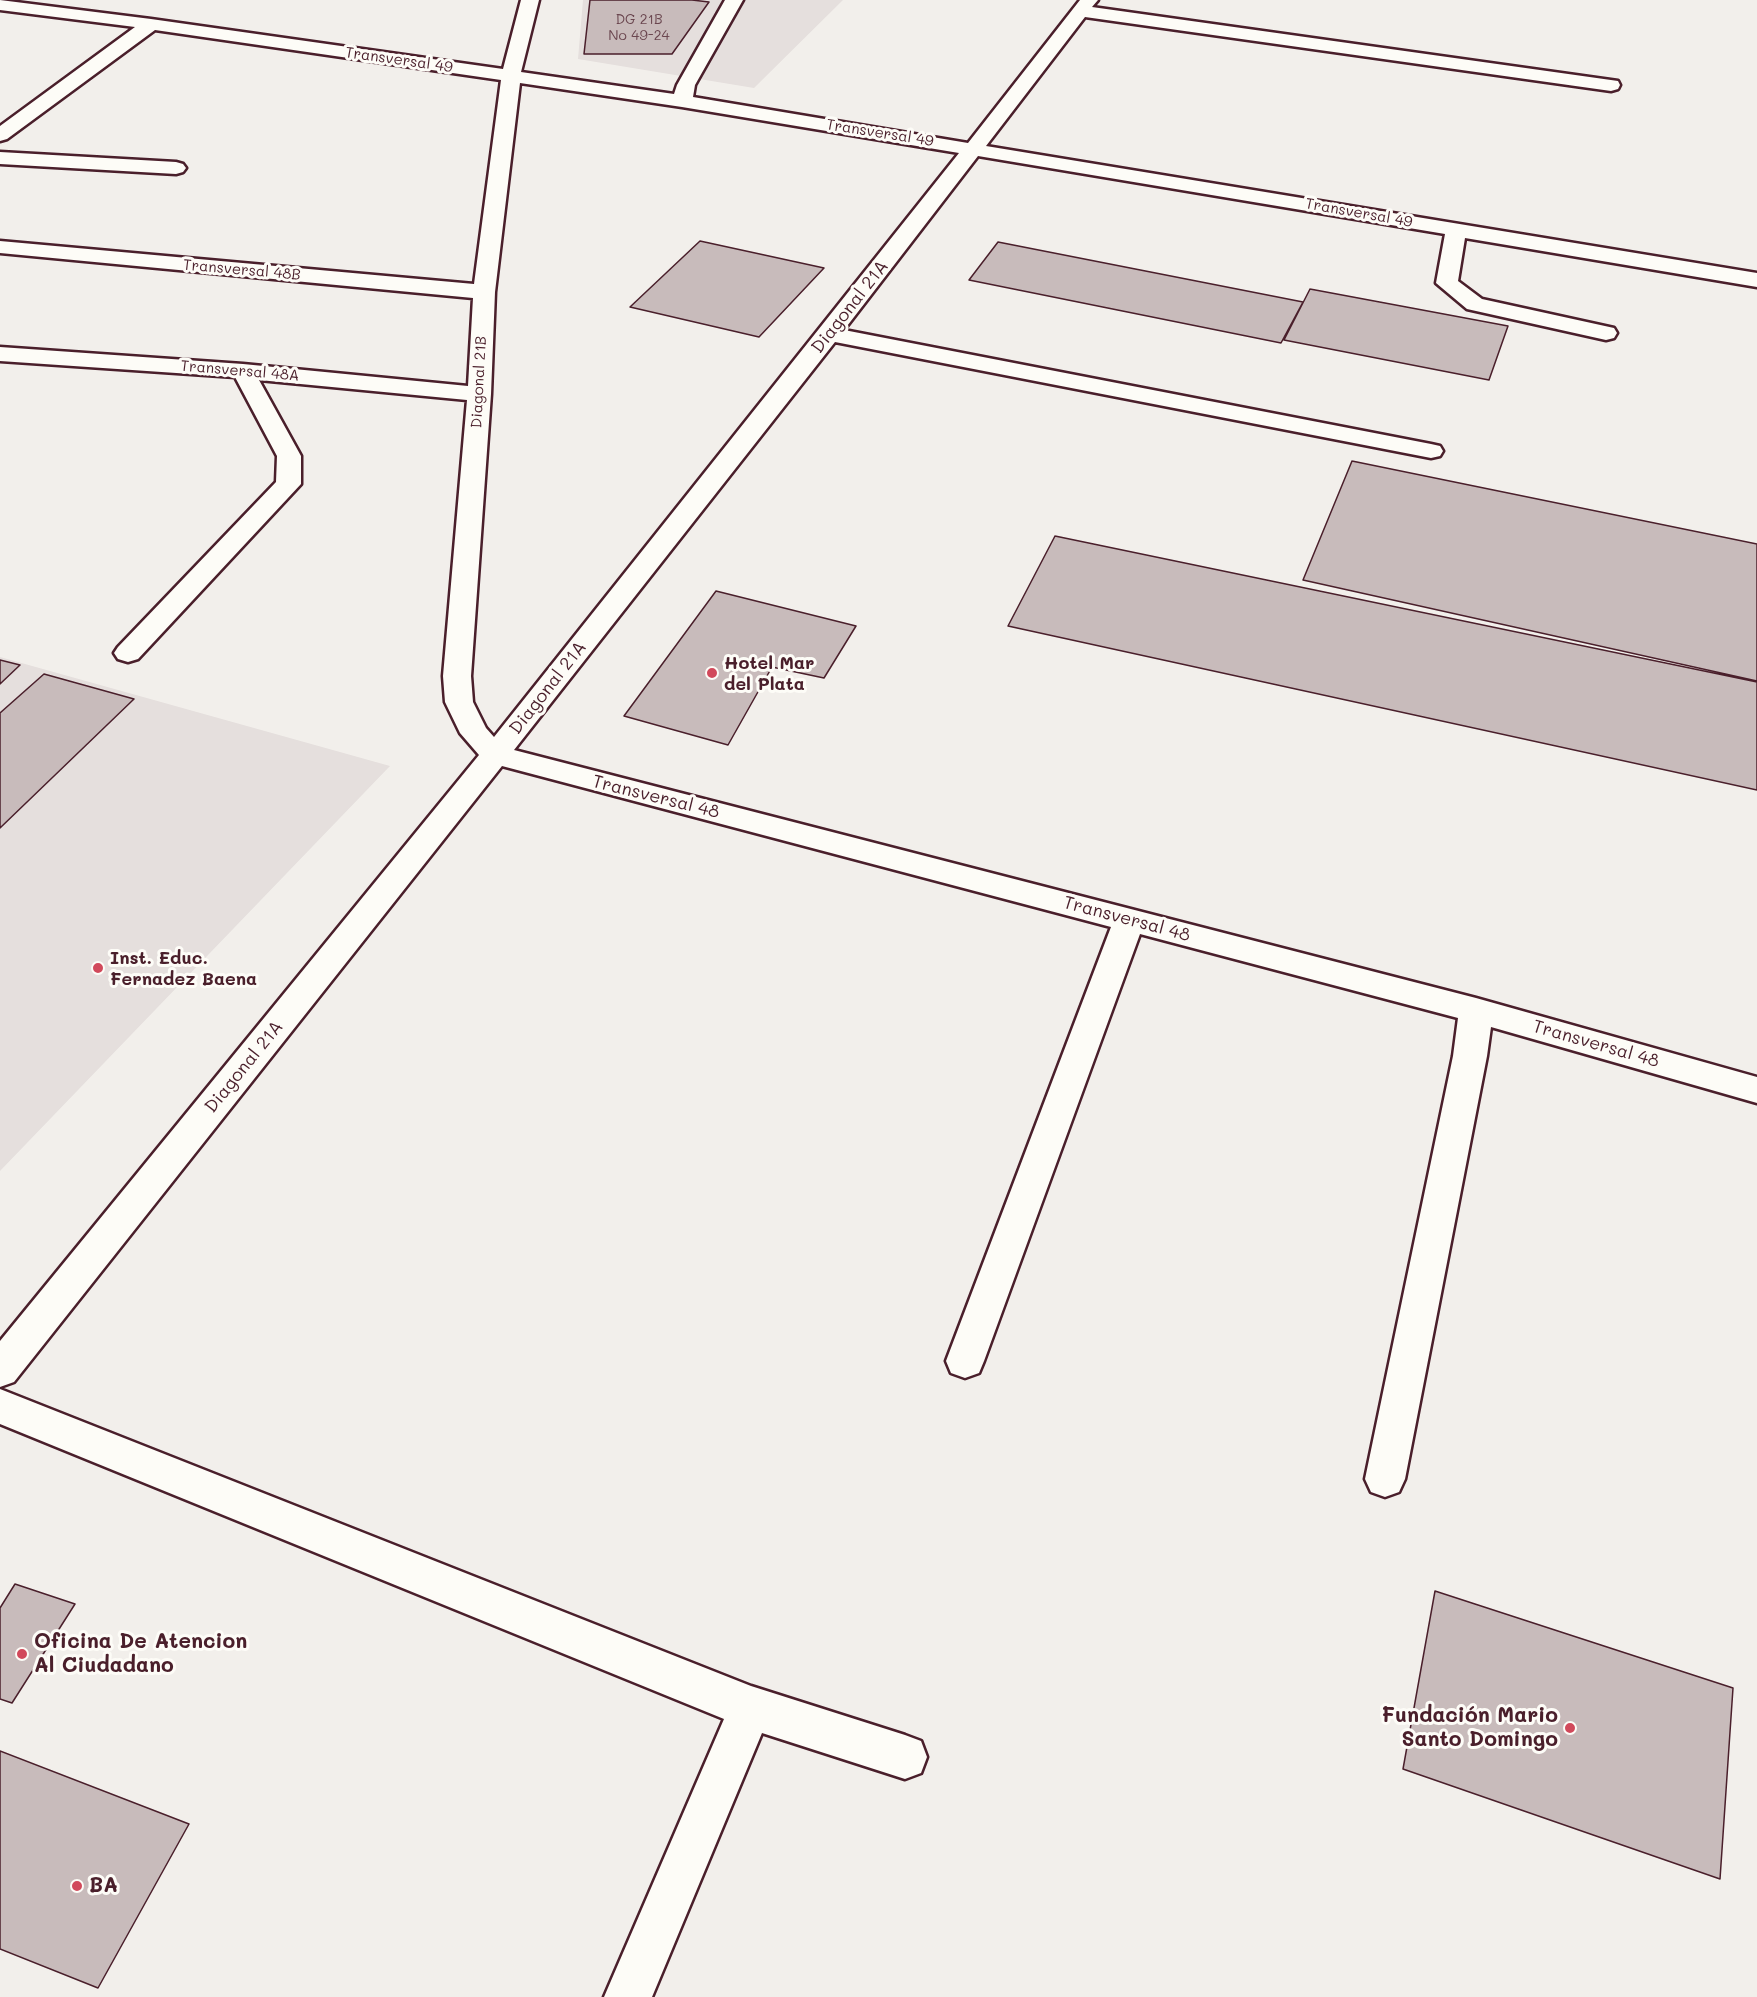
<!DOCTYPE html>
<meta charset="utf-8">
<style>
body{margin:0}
canvas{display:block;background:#f2efeb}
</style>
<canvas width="1757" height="1997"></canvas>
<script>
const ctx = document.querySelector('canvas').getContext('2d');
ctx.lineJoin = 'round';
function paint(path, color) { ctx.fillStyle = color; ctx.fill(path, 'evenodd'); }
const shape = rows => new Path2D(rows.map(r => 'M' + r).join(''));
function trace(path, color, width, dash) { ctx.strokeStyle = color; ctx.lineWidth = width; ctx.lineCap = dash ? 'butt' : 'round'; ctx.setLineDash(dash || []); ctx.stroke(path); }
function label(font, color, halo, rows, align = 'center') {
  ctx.font = font + ' Mali,sans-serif'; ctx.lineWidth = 6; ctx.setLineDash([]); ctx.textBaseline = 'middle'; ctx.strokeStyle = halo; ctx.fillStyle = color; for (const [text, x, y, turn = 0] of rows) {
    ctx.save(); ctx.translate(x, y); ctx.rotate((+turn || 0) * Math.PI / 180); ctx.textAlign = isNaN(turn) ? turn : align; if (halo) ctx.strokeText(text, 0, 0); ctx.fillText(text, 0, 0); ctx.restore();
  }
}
paint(shape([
 [583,0,843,0,754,88,578,59],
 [0,657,390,766,0,1171]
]), '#e5dfdd');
const building = shape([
 [590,0,692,0,709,2,672,54,584,54,590,0],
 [700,241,824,268,759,337,630,307,700,241],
 [998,242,1303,302,1281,343,969,280,998,242],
 [1310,289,1508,326,1489,380,1284,340,1310,289],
 [1352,461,1757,544,1757,681,1303,580,1352,461],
 [1055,536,1757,682,1757,790,1008,626,1055,536],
 [716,591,856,626,824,678,772,667,728,745,624,716,716,591],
 [0,660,20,665,0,684,0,660],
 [44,674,134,699,0,828,0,713,44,674],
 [15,1584,75,1604,12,1703,0,1699,0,1608,15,1584],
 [1435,1591,1733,1688,1720,1879,1403,1769,1435,1591],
 [0,1751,189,1824,98,1988,0,1949,0,1751]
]);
paint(building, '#c8bbbb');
trace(building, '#4a1f2b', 1.5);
const minor = shape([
 [0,0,151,19,503,69,521,0,539,0,521,72,674,94,677,85,725,0,743,0,695,85,693,97,968,143,1080,0,1098,0,1092,7,1618,81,1620,85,1618,89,1611,91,1085,17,986,146,1757,273,1757,287,1465,238,1458,281,1482,299,1614,328,1617,333,1614,338,1606,340,1467,309,1436,283,1445,234,978,156,844,330,1431,444,1440,446,1443,451,1440,456,1431,458,835,342,514,750,1476,998,1757,1077,1757,1103,1491,1027,1487,1056,1405,1479,1399,1492,1385,1497,1371,1492,1365,1479,1453,1056,1458,1018,1140,934,984,1361,979,1373,965,1378,951,1373,946,1361,1111,927,502,766,14,1382,0,1387,0,1341,479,755,460,733,445,702,443,676,467,400,259,380,301,456,301,484,138,659,128,662,118,659,114,653,118,647,276,482,277,456,235,377,0,361,0,347,243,364,468,386,473,298,0,253,0,241,474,284,501,80,155,30,7,139,0,141,0,126,135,27,0,10,0,0],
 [520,83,682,107,959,153,494,737,486,728,473,702,471,676,491,394,495,292,520,83],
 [0,152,176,162,183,164,186,168,183,172,176,174,0,164,0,152],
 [0,1389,751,1686,905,1735,921,1741,927,1757,921,1773,905,1779,762,1733,652,1997,604,1997,724,1719,0,1424,0,1389]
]);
trace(minor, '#4a1f2b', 5);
paint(minor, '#fdfcf7');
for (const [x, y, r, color] of [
 [712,673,6,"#d1495b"],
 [98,968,6,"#d1495b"],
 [22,1654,6,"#d1495b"],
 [1570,1728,6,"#d1495b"],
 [77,1886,6,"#d1495b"]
]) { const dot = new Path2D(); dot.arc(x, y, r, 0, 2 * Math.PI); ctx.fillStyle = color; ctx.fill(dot); trace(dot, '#fdfcf7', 2); }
label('14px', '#6a464f', null, [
 ["DG 21B",639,20],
 ["No 49-24",639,36]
]);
label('15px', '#4a1f2b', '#fdfcf7', [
 ["Transversal 49",399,60,8],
 ["Transversal 49",880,133,9],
 ["Transversal 49",1359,213,10],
 ["Transversal 48B",242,270,5],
 ["Transversal 48A",240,371,5],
 ["Diagonal 21B",479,382,-87]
]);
label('18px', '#4a1f2b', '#fdfcf7', [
 ["Diagonal 21A",850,307,-52],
 ["Diagonal 21A",548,688,-52],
 ["Transversal 48",656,797,14],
 ["Transversal 48",1127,919,15],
 ["Transversal 48",1596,1044,16],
 ["Diagonal 21A",244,1067,-51]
]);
label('bold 18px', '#4a1f2b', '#fdfcf7', [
 ["Hotel Mar",724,663],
 ["del Plata",724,684],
 ["Inst. Educ.",110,958],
 ["Fernadez Baena",110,979]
], 'left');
label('bold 21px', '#4a1f2b', '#fdfcf7', [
 ["Oficina De Atencion",34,1642],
 ["Al Ciudadano",34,1666],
 ["Fundación Mario",1558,1716,"right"],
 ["Santo Domingo",1558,1740,"right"],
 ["BA",89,1886]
], 'left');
</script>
